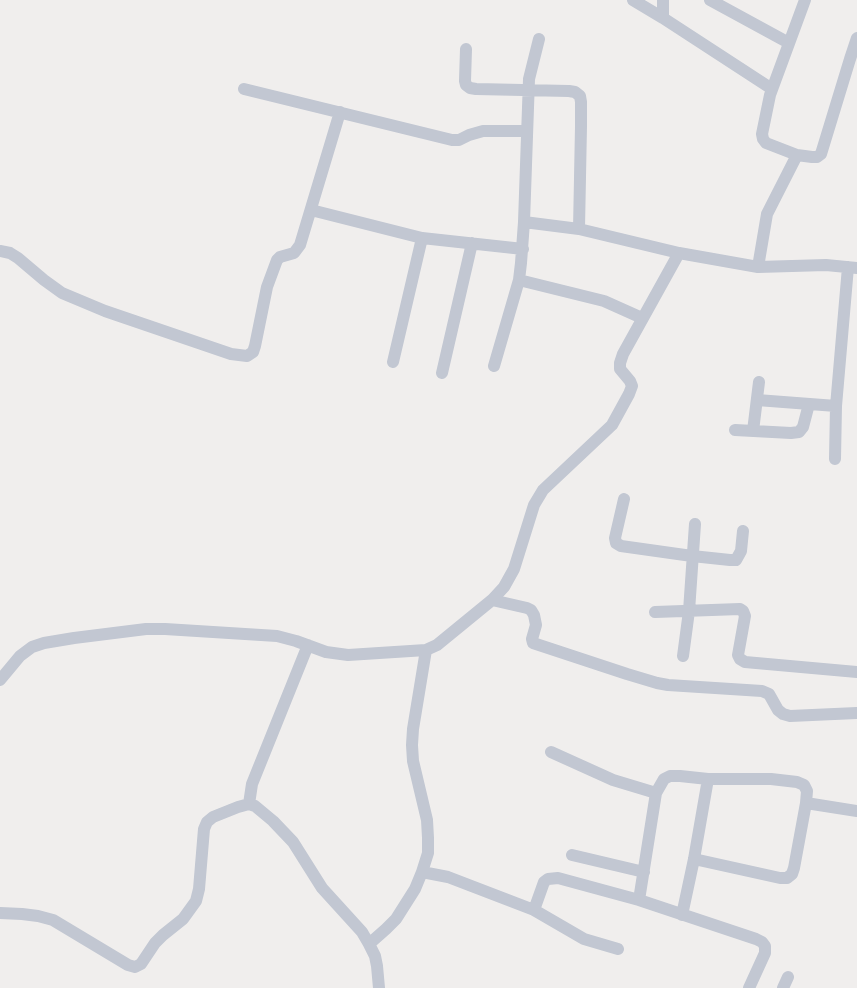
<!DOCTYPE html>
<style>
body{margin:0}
canvas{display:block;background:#f0eeed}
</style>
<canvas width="857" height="988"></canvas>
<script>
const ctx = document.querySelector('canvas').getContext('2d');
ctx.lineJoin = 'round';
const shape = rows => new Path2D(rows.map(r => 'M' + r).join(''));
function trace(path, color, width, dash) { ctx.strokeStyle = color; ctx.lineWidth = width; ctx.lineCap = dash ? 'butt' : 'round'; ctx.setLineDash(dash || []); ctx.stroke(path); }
trace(shape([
 [633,0,663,18,772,89],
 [663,0,663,18],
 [710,0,789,43],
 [805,0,770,95,762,134,763,139,766,143,797,155,812,157,817,157,821,154,850,59,857,38],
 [466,49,465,81,466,85,470,88,476,89,569,91,575,92,580,96,581,102,581,126,579,229],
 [244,89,452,140,459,140,469,135,483,131,527,131],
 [311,210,422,238,523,249],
 [524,222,579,229,679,253,758,267,826,265,857,268],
 [0,251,10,253,18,258,44,280,62,293,105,311,231,354,247,356,253,352,255,346,267,287,277,260,280,257,294,253,300,245,340,112],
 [758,267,767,214,797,155],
 [519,280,604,301,642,318],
 [393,362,422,238],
 [494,366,519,280,521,263,524,222,529,79,539,39],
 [442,373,472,243],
 [757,400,836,406],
 [735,430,791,433,799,432,803,427,809,404],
 [753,431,759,382],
 [835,459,836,406,848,267],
 [624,499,615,538,616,543,621,546,692,556,730,560,736,560,741,551,743,531],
 [492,600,527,608,531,610,534,615,536,625,532,639,533,643,627,674,657,683,668,685,762,691,769,694,778,710,783,714,790,716,857,713],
 [655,612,740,609,743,611,745,616,738,655,740,659,745,662,857,672],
 [683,656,689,611,695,524],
 [0,680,20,656,32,647,44,643,74,638,146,629,165,629,277,636,296,641,326,652,348,655,426,650,437,645,492,600,504,587,514,569,534,505,543,490,612,425,629,394,632,386,630,381,620,369,620,363,623,354,679,253],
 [551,752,613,780,656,793],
 [806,803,857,811],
 [249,804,252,784,308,645],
 [572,855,644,872],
 [422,872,448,877,534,910,584,939,618,949],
 [639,900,656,793,664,779,670,776,680,776,708,779,771,779,797,782,804,785,807,791,806,803,794,868,792,874,787,878,780,878,694,859],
 [534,910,544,882,548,879,558,878,639,900,756,939,762,942,765,946,765,953,749,988],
 [0,913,22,914,38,916,53,920,128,965,135,967,141,964,155,943,163,935,183,919,196,901,199,889,204,829,207,822,213,817,238,807,249,804,255,806,273,821,293,842,322,888,362,932,369,944,375,956,377,966,379,988],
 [682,915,694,859,708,779],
 [369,944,386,929,396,919,415,889,422,872,428,853,428,838,427,820,413,761,412,745,413,729,426,650],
 [783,988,788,977]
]), '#c2c7d2', 12);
</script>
